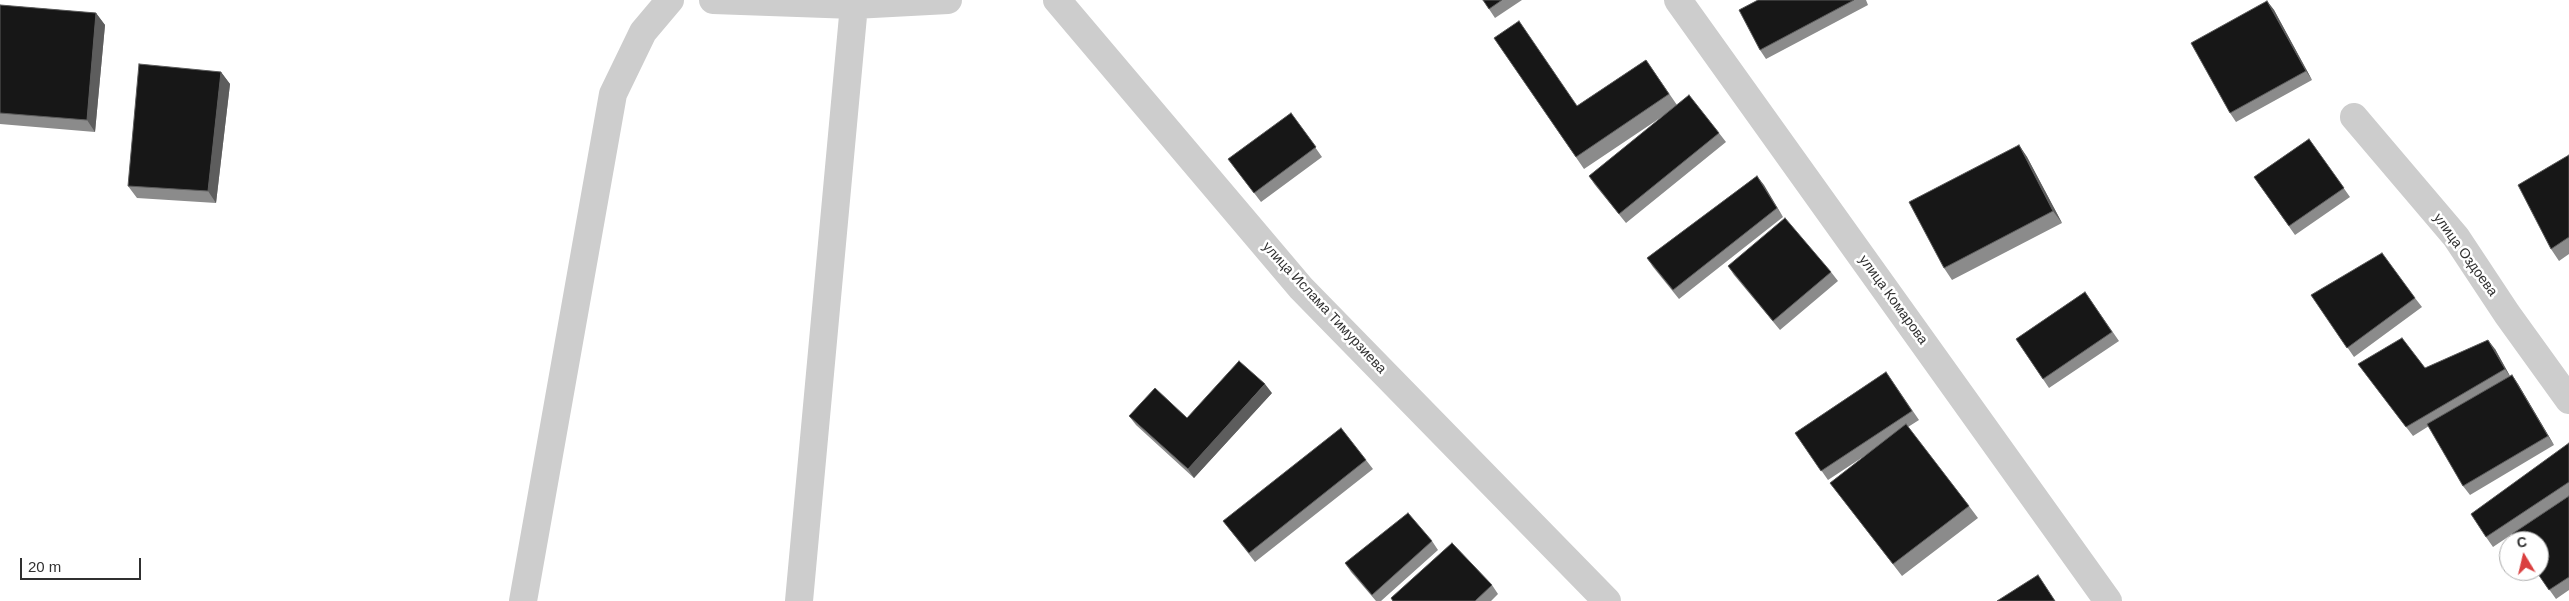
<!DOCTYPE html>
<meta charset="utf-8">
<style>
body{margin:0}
#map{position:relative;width:2569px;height:601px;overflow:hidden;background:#fff;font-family:Helvetica,sans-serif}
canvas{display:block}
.north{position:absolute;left:2499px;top:531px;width:50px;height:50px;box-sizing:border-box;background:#fff;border:1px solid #acacac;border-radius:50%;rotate:351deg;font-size:14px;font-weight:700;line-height:20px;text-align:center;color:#303030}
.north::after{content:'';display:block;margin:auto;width:18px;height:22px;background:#da3f3f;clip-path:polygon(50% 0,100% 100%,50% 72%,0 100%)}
.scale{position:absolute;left:20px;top:558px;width:121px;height:22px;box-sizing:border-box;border:2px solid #303030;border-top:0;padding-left:6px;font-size:15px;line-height:18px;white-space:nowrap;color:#303030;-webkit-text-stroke:4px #fff;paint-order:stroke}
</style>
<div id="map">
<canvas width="2569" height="601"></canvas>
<div class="north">С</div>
<div class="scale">20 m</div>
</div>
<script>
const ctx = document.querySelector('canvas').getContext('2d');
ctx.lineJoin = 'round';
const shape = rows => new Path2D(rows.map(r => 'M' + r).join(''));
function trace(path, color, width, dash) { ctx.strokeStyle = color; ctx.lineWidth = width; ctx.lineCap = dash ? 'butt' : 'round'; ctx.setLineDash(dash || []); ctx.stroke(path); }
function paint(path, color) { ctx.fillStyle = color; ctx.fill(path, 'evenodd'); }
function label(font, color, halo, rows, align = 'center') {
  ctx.font = font + ' Helvetica,sans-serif'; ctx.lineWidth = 5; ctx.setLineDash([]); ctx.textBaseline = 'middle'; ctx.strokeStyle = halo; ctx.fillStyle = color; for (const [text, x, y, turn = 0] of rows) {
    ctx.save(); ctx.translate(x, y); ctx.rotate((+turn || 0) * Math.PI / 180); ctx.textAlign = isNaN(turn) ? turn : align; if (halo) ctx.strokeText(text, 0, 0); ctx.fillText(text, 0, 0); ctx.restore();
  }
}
trace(shape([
 [713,0,854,5,948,0],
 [1057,0,1301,288,1607,601],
 [1678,0,2108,601],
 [2354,117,2456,237,2507,314,2569,400],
 [523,601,613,94,643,32,670,0],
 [799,601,854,5]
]), '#cdcdcd', 28);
paint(shape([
 [1483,0,1522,0,1495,18],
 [1758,0,1866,0,1868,5,1766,59,1760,50],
 [2267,1,2274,10,2312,80,2236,122,2230,113],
 [0,5,96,13,105,25,95,132,0,124],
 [1494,38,1577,106,1646,60,1677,105,1719,133,1726,142,1626,223,1595,185,1589,176,1666,114,1584,169],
 [221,72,230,84,216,203,137,198,128,186],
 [1291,113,1322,157,1261,202,1235,168],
 [2309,139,2350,197,2295,235,2254,177],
 [2019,145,2027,157,2062,223,1952,280,1944,268],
 [2569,155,2569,254,2559,261,2551,249],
 [1757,176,1783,217,1679,299,1653,267,1647,258],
 [1728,266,1831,272,1838,281,1780,330,1734,275],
 [2085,292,2119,341,2049,388,2016,339],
 [2311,295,2415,298,2422,307,2354,357],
 [2495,349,2510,376,2512,375,2518,384,2554,445,2470,495,2463,486,2429,426,2413,436,2358,364,2425,368],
 [1886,372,1919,420,1908,427,1969,506,1978,518,1902,576,1830,483,1869,453,1828,480,1795,433],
 [1272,393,1194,478,1136,425,1129,416,1187,418],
 [2569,443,2569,496,2493,547,2486,537],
 [1366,460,1373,469,1255,562,1223,521],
 [2569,496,2569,590,2556,599,2536,571],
 [1432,541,1438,550,1381,601,1376,601,1351,572,1345,563],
 [1492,585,1498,594,1491,601,1393,601,1391,598]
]), '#8b8b8b');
paint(shape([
 [2267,1,2274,10,2312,80,2306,71],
 [96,13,105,25,95,132,87,120],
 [221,72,230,84,216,203,208,191],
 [2019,145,2027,157,2062,223,2053,211],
 [1757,176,1764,185,1783,217,1777,208],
 [2488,340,2495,349,2511,378,2505,369],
 [2512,375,2518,384,2554,445,2548,436],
 [1265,384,1272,393,1194,478,1188,469]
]), '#5d5d5d');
const building = shape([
 [1483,0,1502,0,1489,9,1483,0],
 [1758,0,1854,0,1760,50,1739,10,1758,0],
 [2267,1,2306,71,2230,113,2191,43,2267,1],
 [0,5,96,13,87,120,0,113,0,5],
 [1519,21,1577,106,1646,60,1669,94,1576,157,1494,38,1519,21],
 [139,64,221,72,208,191,128,186,139,64],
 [1689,95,1719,133,1619,214,1589,176,1689,95],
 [1291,113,1316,147,1254,193,1228,159,1291,113],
 [2309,139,2344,188,2289,226,2254,177,2309,139],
 [2019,145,2053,211,1944,268,1909,202,2019,145],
 [2569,155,2569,237,2551,249,2518,185,2569,155],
 [1757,176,1777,208,1673,290,1647,258,1757,176],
 [1785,218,1831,272,1773,321,1728,266,1785,218],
 [2382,253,2415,298,2347,348,2311,295,2382,253],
 [2085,292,2112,332,2043,379,2016,339,2085,292],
 [2402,338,2425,368,2488,340,2505,369,2406,427,2358,364,2402,338],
 [1239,361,1265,384,1188,469,1129,416,1155,388,1187,418,1239,361],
 [1886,372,1912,411,1821,471,1795,433,1886,372],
 [2512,375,2548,436,2463,486,2427,424,2512,375],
 [1906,424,1969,506,1893,564,1830,483,1906,424],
 [1341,428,1366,460,1249,553,1223,521,1341,428],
 [2569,443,2569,482,2486,537,2471,514,2569,443],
 [2569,496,2569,577,2549,590,2536,571,2539,571,2539,541,2516,541,2512,534,2569,496],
 [1408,513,1432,541,1372,595,1345,563,1408,513],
 [1452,543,1492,585,1475,601,1393,601,1391,598,1452,543],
 [2038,575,2055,601,1997,601,2038,575]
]);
paint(building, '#171717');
trace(building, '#5d5d5d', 1);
label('14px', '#303030', '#fff', [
 ["улица Оздоева",2465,255,54],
 ["улица Комарова",1893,300,54],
 ["улица Ислама Тимурзиева",1324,308,47]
]);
</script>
